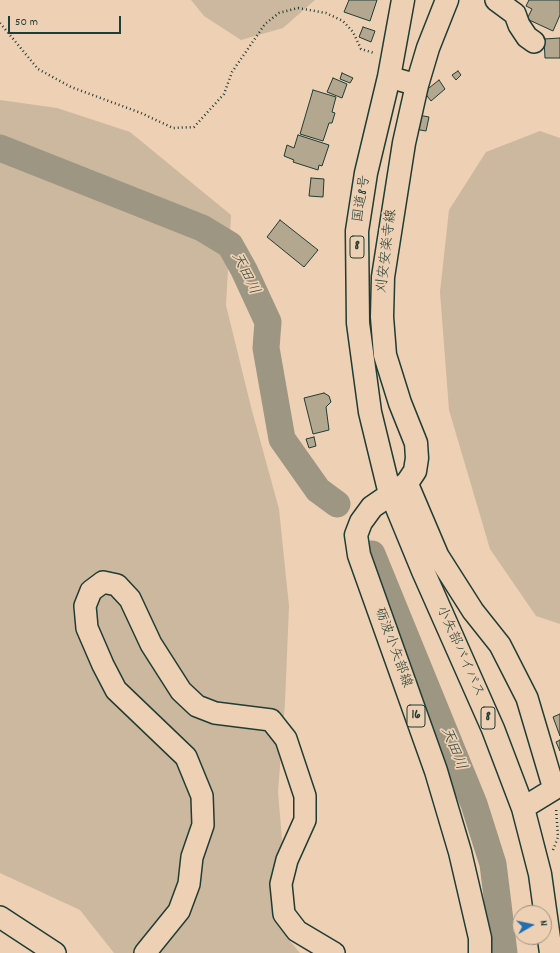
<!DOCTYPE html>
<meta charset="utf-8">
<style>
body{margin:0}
#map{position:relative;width:560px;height:953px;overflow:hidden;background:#eed0b4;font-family:Dekko,sans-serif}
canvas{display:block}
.north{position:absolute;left:512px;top:905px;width:40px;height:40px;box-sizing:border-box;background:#eed0b4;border:1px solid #9b9581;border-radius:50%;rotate:81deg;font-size:11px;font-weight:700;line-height:16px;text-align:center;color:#1f3d34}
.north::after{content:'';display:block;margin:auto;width:14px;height:18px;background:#1f6fb2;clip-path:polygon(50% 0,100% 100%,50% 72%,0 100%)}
.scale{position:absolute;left:8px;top:16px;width:113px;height:18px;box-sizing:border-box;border:2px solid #1f3d34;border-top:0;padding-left:5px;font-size:12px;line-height:14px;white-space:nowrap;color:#1f3d34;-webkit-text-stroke:3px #eed0b4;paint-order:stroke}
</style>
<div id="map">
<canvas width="560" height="953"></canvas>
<div class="north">N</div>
<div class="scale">50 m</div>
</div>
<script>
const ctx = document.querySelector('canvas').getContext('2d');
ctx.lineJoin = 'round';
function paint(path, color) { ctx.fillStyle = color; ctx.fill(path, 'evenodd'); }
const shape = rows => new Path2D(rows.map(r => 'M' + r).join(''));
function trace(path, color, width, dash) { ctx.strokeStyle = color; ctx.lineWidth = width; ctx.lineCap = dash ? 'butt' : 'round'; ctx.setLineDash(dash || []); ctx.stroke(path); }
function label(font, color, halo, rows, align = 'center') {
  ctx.font = font + ' Dekko,"Klee One",sans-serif'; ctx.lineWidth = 3.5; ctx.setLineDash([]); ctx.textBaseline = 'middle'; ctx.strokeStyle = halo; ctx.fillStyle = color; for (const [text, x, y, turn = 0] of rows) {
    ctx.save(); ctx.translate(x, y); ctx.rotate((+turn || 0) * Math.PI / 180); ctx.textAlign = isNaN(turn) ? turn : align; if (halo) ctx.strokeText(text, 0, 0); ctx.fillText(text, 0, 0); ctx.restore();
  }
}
paint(shape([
 [191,0,315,0,283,28,241,40,204,16],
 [0,100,57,108,130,132,231,215,226,305,251,407,279,509,289,606,285,703,278,792,285,874,289,940,300,953,114,953,80,910,0,873],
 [540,131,560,138,560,624,536,616,490,549,449,410,440,292,449,210,486,152]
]), '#ccb89f');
trace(shape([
 [0,148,202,228,230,245,244,270,268,322,266,348,282,439,318,490,337,504],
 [372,554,474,804,493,864,504,953]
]), '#9c9682', 27);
const building = shape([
 [349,0,377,0,370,21,344,12,349,0],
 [529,0,560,0,560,15,553,31,527,19,532,9,526,6,529,0],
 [363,27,375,31,371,42,359,37,363,27],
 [560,38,560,58,545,58,544,39,560,38],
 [458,71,461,75,456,80,452,75,458,71],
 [342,73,353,78,350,83,340,79,342,73],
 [333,78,347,84,342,98,327,92,333,78],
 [439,80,445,89,431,101,424,92,439,80],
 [313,90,336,97,332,112,335,113,332,123,329,123,323,141,300,134,313,90],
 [418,115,429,117,426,131,415,129,418,115],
 [298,135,329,145,322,166,319,165,318,170,293,162,294,160,284,156,287,145,294,148,298,135],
 [311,178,324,179,323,197,309,196,311,178],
 [280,220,318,250,304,267,267,237,280,220],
 [324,393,329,396,331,402,326,407,329,430,313,434,304,398,324,393],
 [314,437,316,446,309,448,306,439,314,437],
 [560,714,560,736,553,717,560,714],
 [560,740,560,751,556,742,560,740]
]);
paint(building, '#b4a790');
trace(building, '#1f3d34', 1);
const minor = shape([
 [496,0,515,14,519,25,527,37,534,42],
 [389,77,417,85],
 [407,483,438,556,473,611,500,645,527,698,554,789,523,808],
 [0,917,55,953],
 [145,953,179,911,189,884,192,857,203,825,202,796,186,757,116,690,103,665,87,628,85,606,91,591,103,582,117,585,130,599,151,644,181,691,197,706,215,713,271,720,286,739,305,796,305,820,287,860,281,884,284,914,297,931,334,953]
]);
const major = shape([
 [447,0,428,48,417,85,404,143,383,277,382,317,385,355,400,403,416,443,417,458,415,471,407,483,372,507,361,522,356,535,359,555,436,771,460,852,480,938,480,953]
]);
const highway = shape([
 [403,0,389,77,366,173,357,231,358,323,370,412,388,486,423,571,493,729,523,808,540,874,551,953]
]);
trace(minor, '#1f3d34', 24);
trace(major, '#1f3d34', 25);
trace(highway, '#1f3d34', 25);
trace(shape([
 [0,23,38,69,71,87,141,113,173,128,194,127,224,94,232,72,265,24,279,13,298,8,326,13,343,21,353,32,361,49,374,53],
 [553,850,558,837,556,808]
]), '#1f3d34', 2.5, [1, 3]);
trace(minor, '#eed0b4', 21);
trace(major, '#eed0b4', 22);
trace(highway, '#eed0b4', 22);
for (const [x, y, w] of [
 [357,247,14],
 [416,716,18],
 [488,718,14]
]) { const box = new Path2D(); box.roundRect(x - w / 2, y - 11, w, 22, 3); ctx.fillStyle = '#eed0b4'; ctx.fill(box); trace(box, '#1f3d34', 1); }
label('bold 13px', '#1f3d34', null, [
 ["8",357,247],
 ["16",416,716],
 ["8",488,718]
]);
label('14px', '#1f3d34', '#eed0b4', [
 ["国道8号",363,199,-81],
 ["刈安安楽寺線",388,251,-83],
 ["砺波小矢部線",392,648,70],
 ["小矢部バイパス",459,652,66]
]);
label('italic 15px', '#324a40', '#eed0b4', [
 ["天田川",244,274,64],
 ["天田川",452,749,68]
]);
</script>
